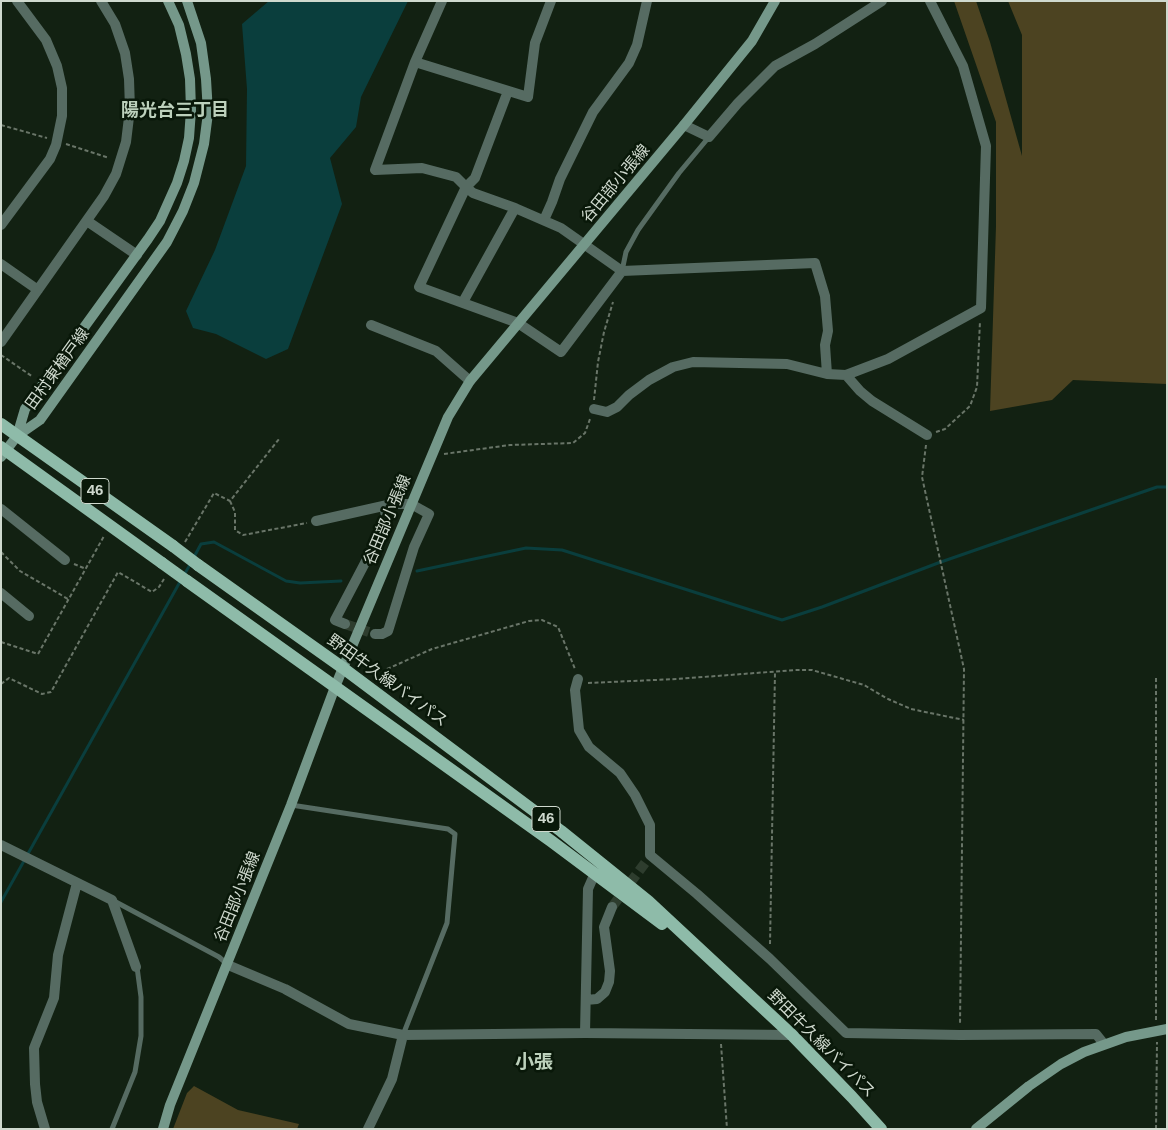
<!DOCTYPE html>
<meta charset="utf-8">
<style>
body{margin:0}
#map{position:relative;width:1168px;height:1130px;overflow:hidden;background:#122112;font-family:Helvetica,sans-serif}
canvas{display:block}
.frame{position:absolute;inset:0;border:2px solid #cfd9ce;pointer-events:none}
</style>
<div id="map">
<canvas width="1168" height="1130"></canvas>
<div class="frame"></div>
</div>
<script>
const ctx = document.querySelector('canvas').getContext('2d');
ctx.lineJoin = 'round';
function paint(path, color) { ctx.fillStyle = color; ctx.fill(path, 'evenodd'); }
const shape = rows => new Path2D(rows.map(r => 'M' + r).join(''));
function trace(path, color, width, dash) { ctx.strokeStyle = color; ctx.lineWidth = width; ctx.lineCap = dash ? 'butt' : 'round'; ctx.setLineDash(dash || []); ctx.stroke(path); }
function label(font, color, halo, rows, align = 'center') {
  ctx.font = font + ' Helvetica,"Noto Sans JP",sans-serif'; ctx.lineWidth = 5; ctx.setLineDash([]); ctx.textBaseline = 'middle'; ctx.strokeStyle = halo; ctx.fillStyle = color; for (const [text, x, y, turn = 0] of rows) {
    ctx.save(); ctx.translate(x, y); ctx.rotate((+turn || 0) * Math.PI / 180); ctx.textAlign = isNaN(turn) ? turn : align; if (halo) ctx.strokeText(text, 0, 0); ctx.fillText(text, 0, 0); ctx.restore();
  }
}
paint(shape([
 [954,1,976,1,990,42,1022,156,1022,35,1008,1,1167,1,1167,384,1073,380,1052,400,990,411,996,226,996,122],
 [194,1086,238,1110,299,1124,297,1129,173,1129,187,1093]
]), '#4c4321');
paint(shape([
 [269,1,408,1,361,97,356,127,330,158,342,204,288,349,266,359,216,334,193,328,186,311,215,250,246,166,247,89,242,24]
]), '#0a3e3d');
trace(shape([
 [194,557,201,544,214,542,286,581,300,583,341,581],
 [417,571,526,548,562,550,782,620,822,607,938,563,1157,487,1167,487],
 [184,575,191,563],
 [1,902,181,580]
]), '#0a3e3d', 3);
trace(shape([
 [345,624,375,634],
 [612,907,645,863]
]), '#2e3d2e', 10, [10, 5]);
trace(shape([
 [1,125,47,138],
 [66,144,109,158],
 [1,355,33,377],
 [594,400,598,362,604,332,613,302],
 [936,432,945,429,970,406,977,387,980,321],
 [926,445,922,477,964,669,960,1025],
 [444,454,510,445,573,443,585,433,590,419],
 [230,501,235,512,235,530,243,535,307,523],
 [185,542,214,493,230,501,279,439],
 [1,552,20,571,68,599],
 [74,564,86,569],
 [1,642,38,654,104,536],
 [387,669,432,649,529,621,542,620,558,627,575,669],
 [1156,678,1156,1020],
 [588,683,677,679,795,670,812,670,864,685,888,699,911,709,964,720],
 [1,684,9,678,42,694,51,692,118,572,152,592,159,587,164,579],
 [770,944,775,672],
 [721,1044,727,1129],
 [1156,1129,1157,1042]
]), '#697568', 2, [4, 2.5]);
trace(shape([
 [622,271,626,252,638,230,679,173,709,137],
 [291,805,448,829,455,834,447,923,403,1035],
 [114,901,219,957,227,964],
 [112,1129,135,1072,141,1036,141,997,137,967]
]), '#566b62', 5);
trace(shape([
 [442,1,415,62,375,170,422,168,456,177,466,187,473,193,515,208,561,228,622,271,561,352,518,323,419,287,466,187,475,178,508,91],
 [415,62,528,97,535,43,551,1],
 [684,125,709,137,738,103,775,66,815,44,882,1],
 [544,220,552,202,560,179,593,112,629,63,637,45,647,1],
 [87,221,137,255],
 [1,225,50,159,56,145,62,116,62,88,57,66,46,40,17,1],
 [1,264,38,290],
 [622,271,815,263,825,296,828,331,825,345,827,374],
 [463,302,515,208],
 [371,325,436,351,470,381],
 [1,342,104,196,116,174,126,142,130,109,129,79,125,53,115,24,101,1],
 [846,375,888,359,981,308,986,146,963,66,930,1],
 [594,409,607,412,617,407,629,395,649,380,673,367,693,362,787,364,827,374,846,375,860,391,872,401,927,435],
 [1,509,65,560],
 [316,521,392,504,411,504,429,514,414,547,388,631,382,634,375,634],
 [1,593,29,616],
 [345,624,335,620,387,521,384,506],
 [578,679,575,690,579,730,589,747,620,773,635,795,650,825,650,855,697,894,770,959,846,1033,960,1035,1096,1034,1104,1044],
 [1,845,112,900,136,967],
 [228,965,285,989,349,1024,403,1035,585,1033,792,1035],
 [586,1000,597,999,605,992,609,982,610,971,604,927,612,907],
 [585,1033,588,889,595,873],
 [45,1129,37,1102,35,1084,34,1048,54,998,58,955,77,883],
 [368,1129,392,1079,403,1035]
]), '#566b62', 10);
trace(shape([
 [17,436,40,420,45,413,167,242,183,211,194,183,204,144,208,113,206,79,201,43,187,1],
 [1,457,17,436,25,409,148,239,160,221,177,183,184,161,189,138,191,110,190,79,186,54,179,25,168,1],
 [163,1129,170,1105,291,805,335,687,448,417,470,381,684,125,752,41,775,1],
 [976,1129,1029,1086,1061,1064,1084,1052,1126,1037,1167,1029]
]), '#75988a', 10);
trace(shape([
 [1,424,173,546],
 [1,447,162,563],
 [198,565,343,668,561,831,648,901,792,1035,852,1097,881,1129],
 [187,581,551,841,662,924]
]), '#8ebba9', 12);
trace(shape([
 [173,546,198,565],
 [162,563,187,581]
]), '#8ebba9', 12);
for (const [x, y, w] of [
 [95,491,28],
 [546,819,28]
]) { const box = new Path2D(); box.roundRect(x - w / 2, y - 12.5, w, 25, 4); ctx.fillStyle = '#091809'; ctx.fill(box); trace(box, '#cfd9ce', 1); }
label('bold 15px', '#cfd9ce', null, [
 ["46",95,491],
 ["46",546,819]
]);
label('16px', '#cfd9ce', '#091809', [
 ["谷田部小張線",616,184,-50],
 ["田村東楢戸線",58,369,-54],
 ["谷田部小張線",388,520,-67],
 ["野田牛久線バイパス",387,681,36],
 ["谷田部小張線",238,897,-68],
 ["野田牛久線バイパス",821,1044,45]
]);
label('bold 18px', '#bdd1bc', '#091809', [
 ["陽光台三丁目",175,111]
]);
label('bold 19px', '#bdd1bc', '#091809', [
 ["小張",534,1063]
]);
</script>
